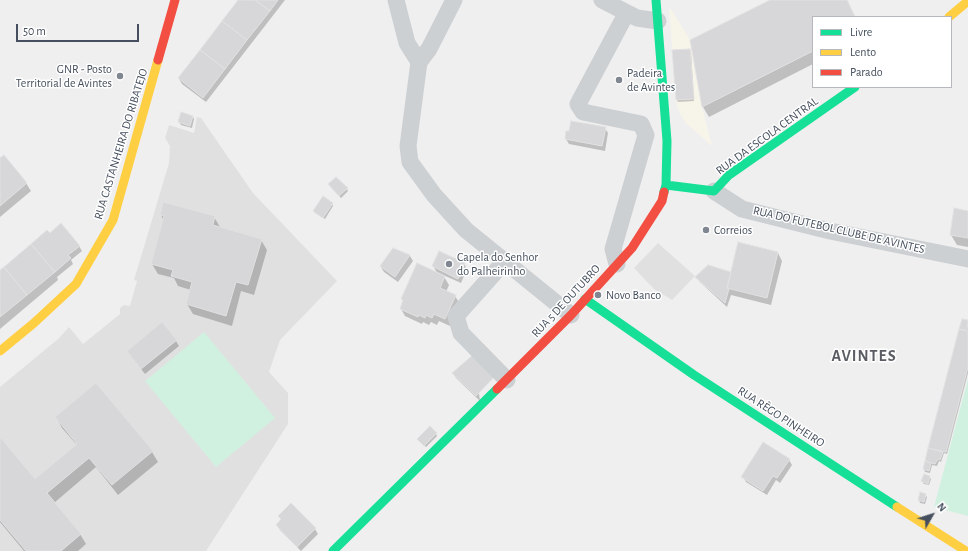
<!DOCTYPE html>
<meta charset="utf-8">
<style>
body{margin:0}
#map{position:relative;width:968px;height:551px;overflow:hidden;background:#f0efef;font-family:"Alegreya Sans",sans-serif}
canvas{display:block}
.legend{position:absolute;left:812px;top:16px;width:140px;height:72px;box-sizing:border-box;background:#fff;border:1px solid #b5b9be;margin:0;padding:5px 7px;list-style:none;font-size:12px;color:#454f5d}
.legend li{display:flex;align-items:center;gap:8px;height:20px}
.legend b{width:20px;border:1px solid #b5b9be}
.north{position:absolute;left:912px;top:495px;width:40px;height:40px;-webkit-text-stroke:3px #fff;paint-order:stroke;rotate:51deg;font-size:11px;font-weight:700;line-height:16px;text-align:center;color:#454f5d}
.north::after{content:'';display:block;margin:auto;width:14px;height:18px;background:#454f5d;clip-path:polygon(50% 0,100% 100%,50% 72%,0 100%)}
.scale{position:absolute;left:16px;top:24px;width:123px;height:18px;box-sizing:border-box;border:2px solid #454f5d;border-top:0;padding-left:5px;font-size:12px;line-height:14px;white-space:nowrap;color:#454f5d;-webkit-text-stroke:3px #fff;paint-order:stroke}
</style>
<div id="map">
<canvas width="968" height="551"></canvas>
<ul class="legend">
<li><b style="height:5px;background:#16e098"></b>Livre</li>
<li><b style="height:5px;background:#ffcf43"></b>Lento</li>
<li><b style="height:5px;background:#f24e42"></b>Parado</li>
</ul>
<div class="north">N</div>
<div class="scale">50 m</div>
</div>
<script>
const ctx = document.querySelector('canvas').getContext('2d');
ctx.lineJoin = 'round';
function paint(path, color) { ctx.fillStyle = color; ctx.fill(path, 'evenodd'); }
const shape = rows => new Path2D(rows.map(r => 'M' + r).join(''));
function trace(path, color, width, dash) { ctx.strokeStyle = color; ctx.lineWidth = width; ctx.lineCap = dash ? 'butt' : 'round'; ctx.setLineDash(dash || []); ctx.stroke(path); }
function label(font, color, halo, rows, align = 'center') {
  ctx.font = font + ' "Alegreya Sans",sans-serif'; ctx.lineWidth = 3; ctx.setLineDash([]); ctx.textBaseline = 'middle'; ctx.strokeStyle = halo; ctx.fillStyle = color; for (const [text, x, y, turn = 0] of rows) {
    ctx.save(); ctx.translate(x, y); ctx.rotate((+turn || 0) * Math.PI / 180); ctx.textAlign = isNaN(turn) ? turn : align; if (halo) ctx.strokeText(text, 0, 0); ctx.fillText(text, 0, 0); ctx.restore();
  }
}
paint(shape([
 [671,9,690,40,702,107,712,146,686,123,681,116,677,106,669,10]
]), '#f7f4ea');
paint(shape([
 [197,117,201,118,253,193,337,281,280,340,269,372,288,393,288,424,206,551,0,551,0,387,58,339,69,327,83,344,120,314,120,308,124,305,130,306,137,281,134,280,169,163,170,146,165,138,169,125,194,133],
 [658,243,695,276,672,300,654,289,634,268]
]), '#e1e0e1');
paint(shape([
 [204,332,275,418,216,467,145,381],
 [968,379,968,516,934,507]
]), '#d1f1e0');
paint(shape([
 [240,0,285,0,206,102,182,84,179,79],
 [772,0,847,0,855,17,813,17,813,64,709,117,703,107,692,41],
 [689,50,691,52,694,101,678,102,677,100],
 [182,114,193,117,194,119,192,128,181,125,179,122],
 [605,128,608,133,605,151,569,144,566,139],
 [0,160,26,183,31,191,0,217],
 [329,185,347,189,348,191,341,198],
 [332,204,333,206,325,219,315,213,314,211],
 [968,212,968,247,957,245,951,235],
 [161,215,214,217,220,227,261,240,267,250,254,295,241,291,232,326,193,314,187,304,191,290,178,286,174,278,158,274,152,264,164,221],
 [79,246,82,251,71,260,73,264,57,277,58,280,0,329,0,271],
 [394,249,410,256,413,261,398,282,384,272,381,267],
 [778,253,782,261,771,305,731,295,727,307,700,282,697,277,731,273],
 [464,263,467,269,461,283,443,275,449,285,446,292,455,296,460,304,450,326,439,321,437,325,431,322,429,325,423,322,422,324,405,316,401,309,404,301,402,299,438,274,433,266],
 [963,320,968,321,968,373,947,454,944,453,941,462,939,461,937,466,932,465,930,473,925,472,924,469],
 [176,341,179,346,145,374,128,352],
 [474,356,480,401,456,378,453,373],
 [56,417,152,452,158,462,118,495,96,467,54,503,80,534,86,544,78,551,24,551,0,522,0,440,35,480,77,445,62,428],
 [436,434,437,436,426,447,420,441],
 [789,460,792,465,780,483,776,480,767,495,746,482,743,477],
 [929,477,931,479,929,485,924,484,922,481],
 [925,495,927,497,925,504,920,503,919,500],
 [279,516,315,529,318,534,301,551,280,530,277,525,282,520]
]), '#0003');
const building = shape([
 [238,0,255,0,270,11,247,40,222,21,238,0],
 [255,0,278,0,270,11,255,0],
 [770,0,847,0,855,17,813,17,813,51,702,107,690,40,770,0],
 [222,21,247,40,225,69,200,50,222,21],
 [690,49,694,99,676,100,672,50,690,49],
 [200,50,225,69,203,98,178,78,200,50],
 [181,112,193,116,190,126,178,122,181,112],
 [571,121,606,127,602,146,565,139,566,131,569,131,571,121],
 [4,155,27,183,0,206,0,158,4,155],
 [336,177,348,188,339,196,328,184,336,177],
 [323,196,333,203,323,218,313,211,323,196],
 [163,202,215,216,213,225,262,239,248,285,236,282,226,316,186,304,192,282,171,276,173,270,151,264,164,216,160,215,163,202],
 [954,208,968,211,968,238,950,235,954,208],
 [61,223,80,246,68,255,71,258,55,272,31,244,47,230,50,233,61,223],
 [738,242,778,252,767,298,727,288,738,242],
 [31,244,55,272,27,295,4,267,31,244],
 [393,248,410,255,395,277,380,266,393,248],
 [439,251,465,263,458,279,432,266,439,251],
 [417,263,445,276,440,288,456,295,445,319,434,314,432,318,426,315,425,318,419,315,418,317,400,309,403,300,401,299,417,263],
 [708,265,731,272,727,288,729,289,725,303,695,277,708,265],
 [4,267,27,295,0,317,0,270,4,267],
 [962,319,968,320,967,331,959,329,962,319],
 [162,322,177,340,141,369,127,351,162,322],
 [959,329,968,331,968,367,946,452,928,448,959,329],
 [474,354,495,376,476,396,452,373,474,354],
 [96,383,153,451,112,485,89,458,47,493,81,534,61,551,26,551,0,520,0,439,1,438,35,479,77,444,55,417,96,383],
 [430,426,437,433,424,446,417,439,430,426],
 [763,442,790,459,777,478,773,476,763,491,741,477,763,442],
 [928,448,943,452,940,460,938,459,935,464,925,461,928,448],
 [925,461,931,463,929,471,923,469,925,461],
 [924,474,930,476,928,484,921,481,924,474],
 [920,492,926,494,924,502,918,500,920,492],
 [291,503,316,528,297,547,276,525,281,519,278,516,291,503]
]);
paint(building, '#d7d7d9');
trace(building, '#e1e1e2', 1);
trace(shape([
 [396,0,407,43,419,62,408,146,410,162,434,195,466,230,571,315],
 [602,0,637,18,658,21],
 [419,62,429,49,454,0],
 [714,191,742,209,830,231,968,259],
 [505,261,456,316,461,333,507,380],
 [617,264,613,249,646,135,641,124,583,112,578,104,626,14]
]), '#ccd0d3', 17);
trace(shape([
 [656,0,667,141,666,185,664,192],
 [666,185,714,191,729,175,855,87],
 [585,299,694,375,897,507],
 [333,551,497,389]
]), '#16e098', 9);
trace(shape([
 [949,17,968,1],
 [0,351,34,323,76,284,113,220,158,60],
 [897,507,966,551]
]), '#ffcf43', 9);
trace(shape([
 [158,60,175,0],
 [497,389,571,315,632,248,662,201,664,192]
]), '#f24e42', 9);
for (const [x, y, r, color] of [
 [120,76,4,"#818790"],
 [619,80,4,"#818790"],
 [706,230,4,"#818790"],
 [449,264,4,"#818790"],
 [598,295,4,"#818790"]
]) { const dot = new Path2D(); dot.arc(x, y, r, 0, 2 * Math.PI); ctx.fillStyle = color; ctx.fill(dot); trace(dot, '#fff', 1.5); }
label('12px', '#454f5d', '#fff', [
 ["GNR - Posto",112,69,"right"],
 ["Territorial de Avintes",112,83,"right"],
 ["Padeira",627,73],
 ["de Avintes",627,87],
 ["Correios",714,230],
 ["Capela do Senhor",457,257],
 ["do Palheirinho",457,271],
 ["Novo Banco",606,295]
], 'left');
label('12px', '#454f5d', '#fff', [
 ["RUA DA ESCOLA CENTRAL",767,136,-36],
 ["RUA CASTANHEIRA DO RIBATEJO",121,144,-73],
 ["RUA DO FUTEBOL CLUBE DE AVINTES",839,230,13],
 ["RUA 5 DE OUTUBRO",566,301,-47],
 ["RUA RÊGO PINHEIRO",781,417,33]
]);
ctx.letterSpacing = '1px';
label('bold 16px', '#5a5d64', '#fff', [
 ["AVINTES",864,356]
]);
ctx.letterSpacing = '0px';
</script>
